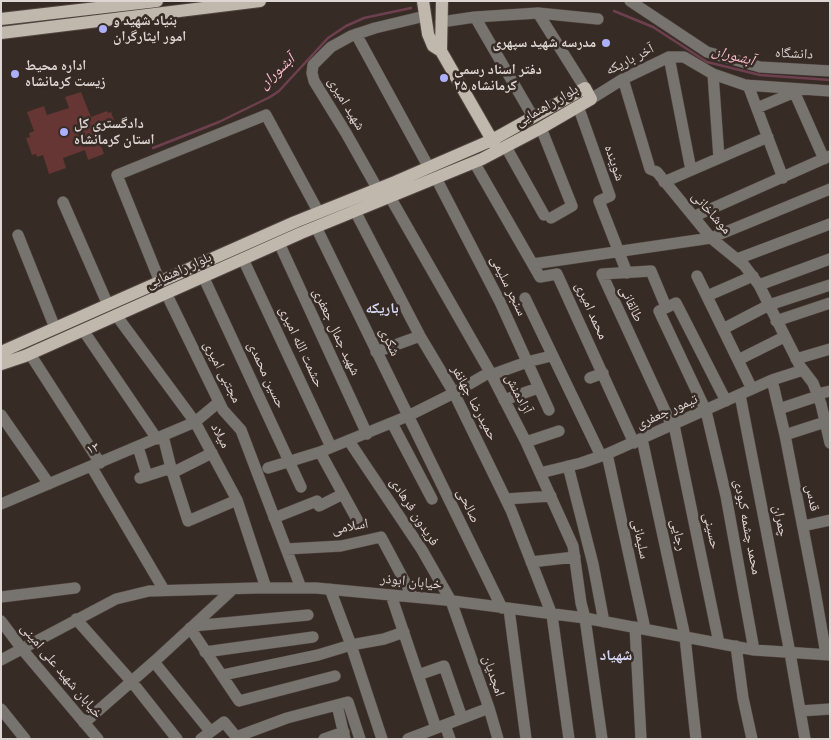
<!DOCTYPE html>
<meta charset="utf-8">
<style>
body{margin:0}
#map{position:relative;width:831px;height:740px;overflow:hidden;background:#372b25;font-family:"DM Sans",sans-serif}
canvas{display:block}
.frame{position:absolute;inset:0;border:2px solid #ded6d2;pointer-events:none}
</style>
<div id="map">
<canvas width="831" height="740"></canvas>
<div class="frame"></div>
</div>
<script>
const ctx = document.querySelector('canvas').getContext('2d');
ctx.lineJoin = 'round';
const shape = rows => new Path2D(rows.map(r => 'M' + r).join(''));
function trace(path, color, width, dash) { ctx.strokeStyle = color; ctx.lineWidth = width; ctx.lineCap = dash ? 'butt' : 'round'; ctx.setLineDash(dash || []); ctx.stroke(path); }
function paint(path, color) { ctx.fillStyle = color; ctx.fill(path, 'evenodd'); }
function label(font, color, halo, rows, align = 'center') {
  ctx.font = font + ' "DM Sans","Noto Naskh Arabic",sans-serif'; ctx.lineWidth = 5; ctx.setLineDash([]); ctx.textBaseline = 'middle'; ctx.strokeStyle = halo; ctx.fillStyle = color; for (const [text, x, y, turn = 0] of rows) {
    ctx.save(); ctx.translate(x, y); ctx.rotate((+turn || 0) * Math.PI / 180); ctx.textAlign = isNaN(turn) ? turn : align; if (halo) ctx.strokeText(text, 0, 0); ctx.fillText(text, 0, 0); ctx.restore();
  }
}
trace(shape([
 [614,11,653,27,707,62,760,75,830,80],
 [153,148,219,122,270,97,279,91,328,38,346,26,364,18,411,8]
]), '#6e404f', 2.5);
paint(shape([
 [81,92,91,117,107,111,108,113,111,112,114,120,111,122,112,124,95,129,104,154,88,160,85,150,63,158,66,168,49,174,43,155,37,157,36,154,32,155,26,138,30,137,29,133,34,131,27,112,44,106,47,115,69,108,65,97]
]), '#653633');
const minor = shape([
 [630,1,707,52,760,67,830,71],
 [538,13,585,88],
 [475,17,533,117],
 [441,22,475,17,538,13,598,19],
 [356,34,428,166],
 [669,57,691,170],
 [713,74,719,158],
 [623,79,650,169,657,172,711,238,744,265,759,285,800,366,813,383,821,404,830,443],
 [748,85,783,178],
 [793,89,824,159],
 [591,99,623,79,669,57,684,57,713,74,745,85,830,91],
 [578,106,610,196,599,201,627,273],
 [757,108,795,92],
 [541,128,572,206,551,218],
 [506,147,544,215],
 [474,162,540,277,557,274,634,443],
 [436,178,500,302,549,410],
 [664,182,768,137],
 [377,188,346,133,314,81,312,73,313,65,331,47,351,36,375,28,425,16],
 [390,197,490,372,526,442,573,546,581,603,585,618,602,739],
 [63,202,108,305],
 [355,211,420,336,454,393,511,510,552,615,569,739],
 [695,216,830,156],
 [316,227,502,608],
 [18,235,55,328],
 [279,243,367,434],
 [243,259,331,447],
 [737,259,830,224],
 [533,264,711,238,830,189],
 [203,276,301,487],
 [697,276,752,389],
 [160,282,117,175,266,115,319,213],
 [759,285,830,259],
 [166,293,223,410,241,430,301,588],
 [707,296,753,276],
 [525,298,601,456],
 [666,307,651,271,602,274,672,426],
 [116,315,195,422,237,500,266,588],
 [776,321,830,303],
 [723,329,769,305,830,285],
 [83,330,157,439],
 [376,352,420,336],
 [30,354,100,463],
 [796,359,830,349],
 [738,360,784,337],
 [491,375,527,362,551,356],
 [590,378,603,373],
 [772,380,785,435,814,585,826,654],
 [817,394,830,391],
 [740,395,790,653,805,739],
 [504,400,538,388],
 [726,401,676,303,659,311,706,411,726,496,754,650],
 [779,409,818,396],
 [1,415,49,484],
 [392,423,432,499],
 [674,425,719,643],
 [785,435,825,422],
 [163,436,171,468],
 [642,439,685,637,696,739],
 [349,441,422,550,451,601,489,708,408,739],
 [526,442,559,431],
 [138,447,147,476],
 [320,452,360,525],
 [607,454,645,629],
 [91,466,164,590],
 [568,466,593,564,604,622],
 [268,468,320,452,408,416,454,393,490,372],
 [172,473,212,453],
 [540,473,581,463,607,454,772,380,803,370],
 [140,478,171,468,188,521,237,500],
 [506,499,551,496],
 [1,504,195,422,219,402],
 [274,518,317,501,319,506,343,494],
 [803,526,830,520],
 [286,549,341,546,381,537,413,597],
 [531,562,575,557],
 [330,589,351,645,382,739],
 [391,595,436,728],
 [1,597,75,588],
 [509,609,526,739],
 [76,619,132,682,177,739],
 [1,621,22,649,98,739],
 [193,626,308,615],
 [635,627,641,739],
 [190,628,239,701,335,676],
 [736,646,743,698,752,739],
 [205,652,313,637],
 [1,660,116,599,149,591,256,588,316,588,445,600,585,618,754,650,830,655],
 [154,662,210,731],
 [223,675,318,655,351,645,384,639,404,632],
 [418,675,444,666,462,718],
 [337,705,345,739],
 [489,708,498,739],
 [1,709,25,739],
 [800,711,830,709],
 [84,723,156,660,233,589],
 [445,725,450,739],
 [236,737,287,718,348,702,360,739],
 [201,739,224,722,238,739],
 [324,739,344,732]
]);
const major = shape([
 [423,1,428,34,433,46,441,51,496,147],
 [1,19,157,1],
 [1,33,260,1],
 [441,51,442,1],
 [1,352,295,222,395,182,492,140,585,88,591,99,541,128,482,159,301,233,25,356,1,364]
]);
trace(minor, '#524641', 12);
trace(major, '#524641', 14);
trace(minor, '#77736e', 11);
trace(major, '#c0b8ad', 12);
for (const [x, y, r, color] of [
 [103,29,5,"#acaffb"],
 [606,43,5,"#acaffb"],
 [15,74,5,"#acaffb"],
 [444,78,5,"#acaffb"],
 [64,132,5,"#acaffb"]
]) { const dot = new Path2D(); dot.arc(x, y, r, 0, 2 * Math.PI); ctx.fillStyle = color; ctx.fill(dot); trace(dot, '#372b25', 2); }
label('bold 14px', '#ded6d2', '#372b25', [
 ["بنیاد شهید و",113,21],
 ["امور ایثارگران",113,37],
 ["مدرسه شهید سپهری",596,43,"right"],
 ["اداره محیط",25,66],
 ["زیست کرمانشاه",25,82],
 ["دفتر اسناد رسمی",454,70],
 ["۲۵ کرمانشاه",454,86],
 ["دادگستری کل",74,124],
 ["استان کرمانشاه",74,140]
], 'left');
label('14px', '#ded6d2', '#372b25', [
 ["دانشگاه",794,54,3],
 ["آخر باریکه",630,60,-27],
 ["شهید امیری",346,104,59],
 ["بلوار راهنمایی",547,106,-30],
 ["شوینده",614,163,71],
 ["موشاخانی",711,213,48],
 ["بلوار راهنمایی",179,271,-24],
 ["سنجر سلیمی",508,286,64],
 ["طالقانی",631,304,65],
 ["محمد امیری",591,311,66],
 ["شهید جمال جعفری",336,332,65],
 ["شکری",389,342,64],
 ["حشمت الله امیری",301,347,65],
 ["مجتبی امیری",222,372,63],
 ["حسین محمدی",266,375,65],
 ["آزادمنش",518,394,63],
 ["حمیدرضا جهانفر",474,403,62],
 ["تیمور جعفری",667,412,-24],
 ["میلاد",220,436,62],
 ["۱۳",93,449,-23],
 ["قدس",812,498,79],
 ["صالحی",468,506,64],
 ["فریدون فرهادی",414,512,57],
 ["چمران",780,521,79],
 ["اسلامی",350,527,-10],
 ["محمد چشمه کبودی",747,527,79],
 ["حسینی",711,531,78],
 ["رجایی",678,535,78],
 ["سلیمانی",640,539,78],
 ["خیابان ابوذر",411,582,6],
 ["خیابان شهید علی امینی",61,671,50],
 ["امجدیان",493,676,71]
]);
label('italic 15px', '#ffbed2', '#372b25', [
 ["آبشوران",733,56,15],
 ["آبشوران",277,72,-43]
]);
label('bold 15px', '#d4d6f3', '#372b25', [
 ["باریکه",382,309],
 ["شهیاد",616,656]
]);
</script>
